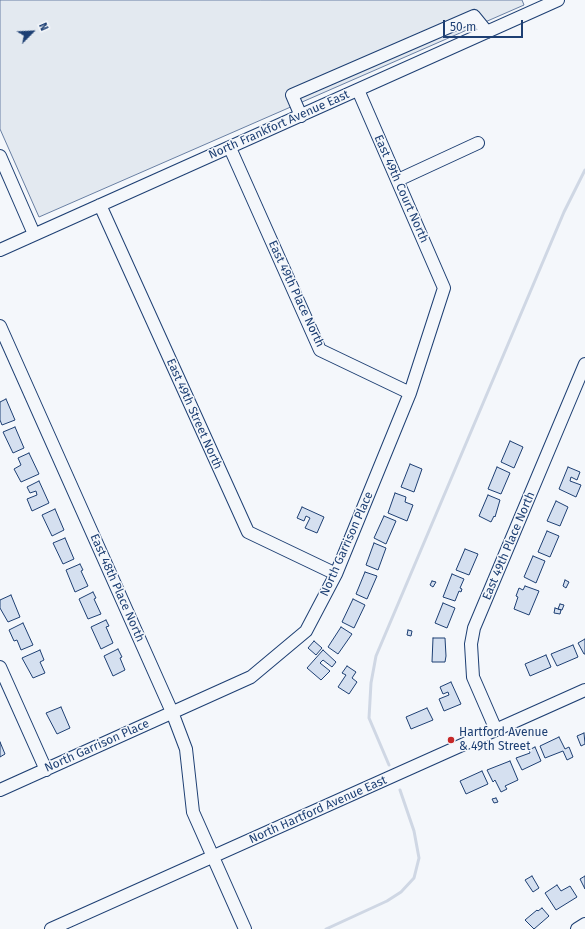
<!DOCTYPE html>
<style>
body{margin:0}
#map{position:relative;width:585px;height:929px;overflow:hidden;background:#f4f7fb;font-family:"Fira Sans",sans-serif}
canvas{display:block}
.north{position:absolute;left:12px;top:12px;width:40px;height:40px;-webkit-text-stroke:3px #f4f7fb;paint-order:stroke;rotate:66deg;font-size:11px;font-weight:700;line-height:16px;text-align:center;color:#1d3f73}
.north::after{content:'';display:block;margin:auto;width:14px;height:18px;background:#1d3f73;clip-path:polygon(50% 0,100% 100%,50% 72%,0 100%)}
.scale{position:absolute;left:443px;top:20px;width:80px;height:18px;box-sizing:border-box;border:2px solid #1d3f73;border-top:0;padding-left:5px;font-size:12px;line-height:14px;white-space:nowrap;color:#1d3f73;-webkit-text-stroke:3px #f4f7fb;paint-order:stroke}
</style>
<div id="map">
<canvas width="585" height="929"></canvas>
<div class="north">N</div>
<div class="scale">50 m</div>
</div>
<script>
const ctx = document.querySelector('canvas').getContext('2d');
ctx.lineJoin = 'round';
function paint(path, color) { ctx.fillStyle = color; ctx.fill(path, 'evenodd'); }
const shape = rows => new Path2D(rows.map(r => 'M' + r).join(''));
function trace(path, color, width, dash) { ctx.strokeStyle = color; ctx.lineWidth = width; ctx.lineCap = dash ? 'butt' : 'round'; ctx.setLineDash(dash || []); ctx.stroke(path); }
function label(font, color, halo, rows, align = 'center') {
  ctx.font = font + ' "Fira Sans",sans-serif'; ctx.lineWidth = 3; ctx.setLineDash([]); ctx.textBaseline = 'middle'; ctx.strokeStyle = halo; ctx.fillStyle = color; for (const [text, x, y, turn = 0] of rows) {
    ctx.save(); ctx.translate(x, y); ctx.rotate((+turn || 0) * Math.PI / 180); ctx.textAlign = isNaN(turn) ? turn : align; if (halo) ctx.strokeText(text, 0, 0); ctx.fillText(text, 0, 0); ctx.restore();
  }
}
const green = shape([
 [0,0,522,0,524,5,39,217,0,129,0,0]
]);
paint(green, '#e3e9f0');
trace(green, '#687fa3', 1);
trace(shape([
 [389,765,369,718,371,683,376,656,564,212,585,170],
 [326,929,387,901,401,892,414,878,419,858,414,831,400,790]
]), '#cfd7e4', 3);
const building = shape([
 [6,399,15,420,2,425,0,420,0,402,6,399],
 [15,427,24,448,13,453,3,432,15,427],
 [510,441,523,447,514,468,501,462,510,441],
 [29,453,39,474,21,482,14,469,21,465,18,458,29,453],
 [410,464,422,469,414,492,401,487,410,464],
 [497,467,510,473,501,494,488,489,497,467],
 [568,467,580,472,577,480,571,477,570,481,581,485,576,497,559,489,568,467],
 [39,481,49,503,32,511,27,499,37,495,36,491,30,493,27,487,39,481],
 [395,493,406,497,405,502,413,505,407,521,388,513,395,493],
 [488,495,500,500,495,517,494,516,491,522,479,516,488,495],
 [556,501,568,507,560,526,547,521,556,501],
 [302,507,324,517,317,533,305,528,310,518,306,516,304,521,297,518,302,507],
 [55,509,64,530,52,536,42,515,55,509],
 [384,516,396,521,386,544,374,538,384,516],
 [547,531,559,536,550,557,538,552,547,531],
 [65,538,74,559,63,564,53,543,65,538],
 [374,543,386,548,378,570,366,565,374,543],
 [465,549,478,554,469,575,456,570,465,549],
 [533,556,545,561,536,583,524,577,533,556],
 [80,564,83,570,81,571,88,586,75,592,66,570,80,564],
 [365,572,377,576,367,599,356,594,365,572],
 [452,574,464,579,460,588,462,589,461,592,459,591,455,601,443,597,452,574],
 [565,580,569,582,566,588,563,586,565,580],
 [432,581,436,582,433,587,430,585,432,581],
 [525,586,539,591,529,615,514,609,518,597,516,596,519,588,523,590,525,586],
 [93,592,96,598,94,599,101,614,88,619,79,599,93,592],
 [11,595,20,617,8,622,0,608,0,600,11,595],
 [353,599,365,605,354,628,342,622,353,599],
 [443,603,455,608,447,628,435,623,443,603],
 [560,604,564,605,562,610,558,609,560,604],
 [555,608,561,610,560,614,554,613,555,608],
 [106,620,109,626,106,627,113,643,101,649,91,627,106,620],
 [23,623,33,645,21,650,17,640,14,641,9,630,23,623],
 [341,627,352,634,338,654,328,647,341,627],
 [408,630,412,631,411,636,407,635,408,630],
 [433,638,445,638,446,656,445,662,432,662,433,638],
 [585,639,585,654,584,654,578,643,585,639],
 [314,641,322,648,316,655,308,648,314,641],
 [573,645,578,657,557,666,551,654,573,645],
 [118,649,122,657,120,658,125,670,113,676,104,656,118,649],
 [40,650,44,660,40,662,45,673,33,678,22,658,40,650],
 [323,650,336,662,332,667,323,660,320,663,330,671,321,680,307,668,323,650],
 [546,655,551,667,530,676,525,664,546,655],
 [347,666,356,672,352,678,357,682,349,694,338,687,346,675,342,673,347,666],
 [451,682,461,704,444,711,439,699,449,695,448,692,443,694,440,687,451,682],
 [61,707,70,728,57,734,46,713,61,707],
 [427,708,433,720,411,729,406,717,427,708],
 [584,733,585,744,581,746,577,736,584,733],
 [559,737,565,749,569,747,573,757,567,760,563,751,545,758,540,746,559,737],
 [0,742,5,754,0,757,0,742],
 [535,747,541,761,522,770,516,758,530,753,529,750,535,747],
 [510,761,518,780,505,786,507,789,501,792,495,780,493,782,487,770,510,761],
 [482,771,488,784,466,794,460,781,482,771],
 [496,798,498,802,494,803,492,799,496,798],
 [532,876,539,888,533,892,525,880,532,876],
 [585,876,585,889,580,879,585,876],
 [557,885,561,891,570,886,577,897,556,910,545,893,557,885],
 [542,908,549,916,534,929,525,920,537,910,538,911,542,908]
]);
paint(building, '#d5e0f0');
trace(building, '#1d3f73', 1);
const minor = shape([
 [301,116,292,95,474,16,487,32],
 [230,148,320,350,410,393],
 [0,156,34,234],
 [398,180,478,143],
 [100,205,248,532,336,574],
 [0,250,558,0],
 [0,326,172,712,186,749,193,812,245,929],
 [0,667,46,770],
 [496,730,473,677,471,644,474,628,585,364],
 [0,790,251,677,306,631,336,574,410,393,444,288,358,90],
 [51,929,585,690],
 [577,929,585,924]
]);
trace(minor, '#1d3f73', 14);
trace(minor, '#f4f7fb', 12);
for (const [x, y, r, color] of [
 [451,740,4,"#c62828"]
]) { const dot = new Path2D(); dot.arc(x, y, r, 0, 2 * Math.PI); ctx.fillStyle = color; ctx.fill(dot); trace(dot, '#f4f7fb', 1.5); }
label('12px', '#1d3f73', '#f4f7fb', [
 ["North Frankfort Avenue East",279,125,-24],
 ["East 49th Court North",401,189,66],
 ["East 49th Place North",296,294,65],
 ["East 49th Street North",194,414,66],
 ["North Garrison Place",347,544,-66],
 ["East 49th Place North",509,546,-67],
 ["East 48th Place North",117,588,66],
 ["North Garrison Place",97,746,-24],
 ["North Hartford Avenue East",318,810,-24]
]);
label('12px', '#1d3f73', '#f4f7fb', [
 ["Hartford Avenue",459,733],
 ["& 49th Street",459,747]
], 'left');
</script>
